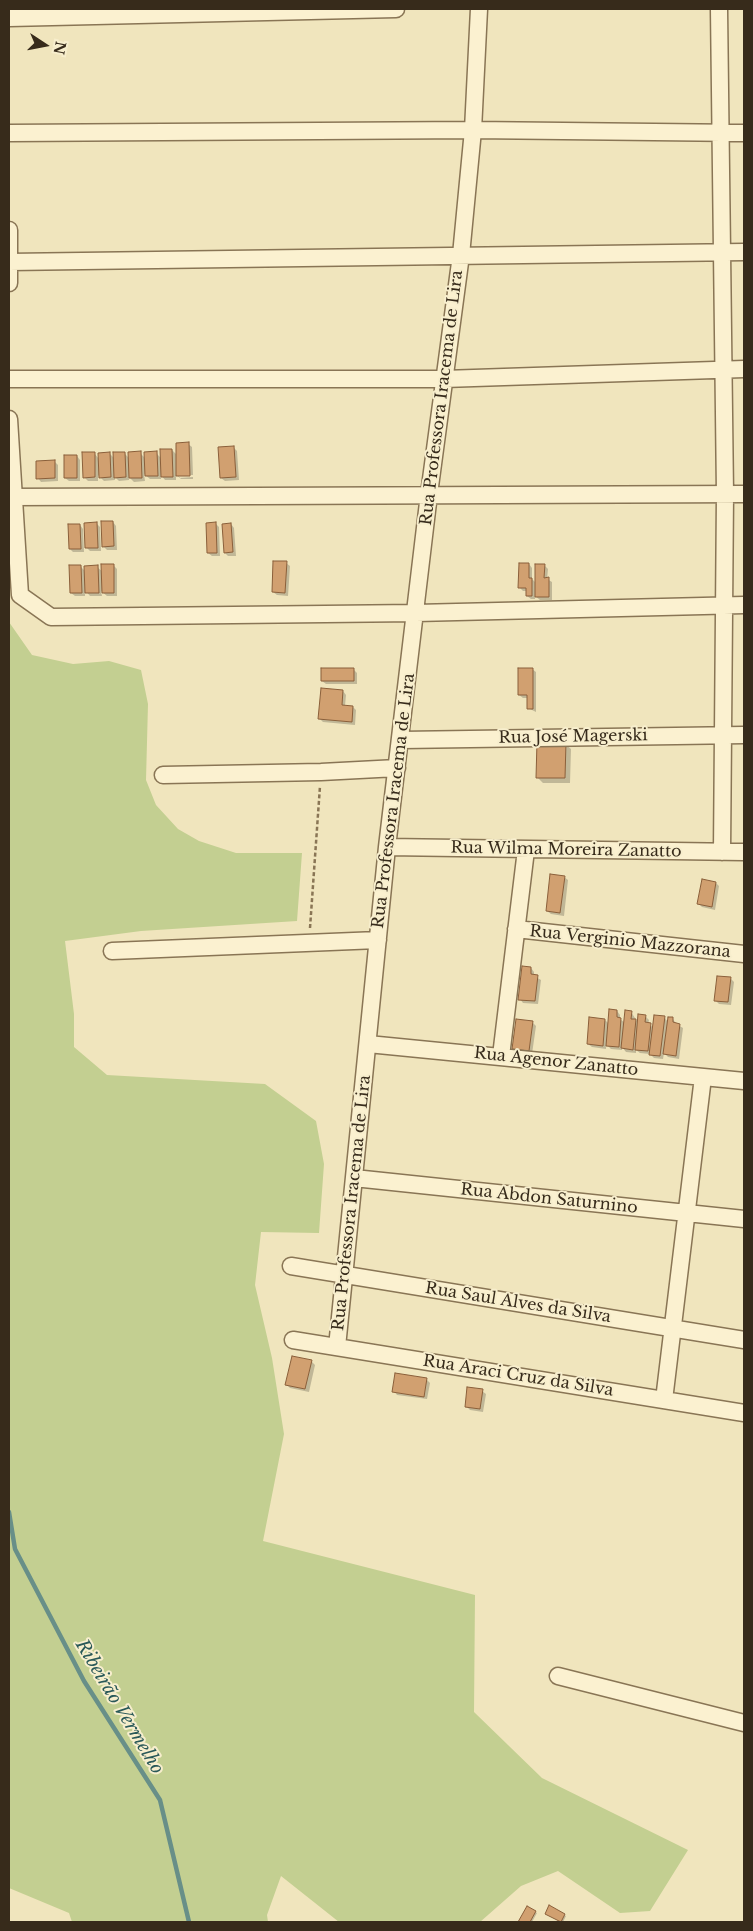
<!DOCTYPE html>
<meta charset="utf-8">
<style>
body{margin:0}
#map{position:relative;width:753px;height:1931px;overflow:hidden;background:#f0e5bd;font-family:"Libre Baskerville",serif}
canvas{display:block}
.frame{position:absolute;inset:0;border:10px solid #372b1b;pointer-events:none}
.north{position:absolute;left:20px;top:20px;width:50px;height:50px;-webkit-text-stroke:4px #f7eecd;paint-order:stroke;rotate:101deg;font-size:14px;font-weight:700;line-height:20px;text-align:center;color:#372b1b}
.north::after{content:'';display:block;margin:auto;width:18px;height:22px;background:#372b1b;clip-path:polygon(50% 0,100% 100%,50% 72%,0 100%)}
</style>
<div id="map">
<canvas width="753" height="1931"></canvas>
<div class="frame"></div>
<div class="north">N</div>
</div>
<script>
const ctx = document.querySelector('canvas').getContext('2d');
ctx.lineJoin = 'round';
function paint(path, color) { ctx.fillStyle = color; ctx.fill(path, 'evenodd'); }
const shape = rows => new Path2D(rows.map(r => 'M' + r).join(''));
function trace(path, color, width, dash) { ctx.strokeStyle = color; ctx.lineWidth = width; ctx.lineCap = dash ? 'butt' : 'round'; ctx.setLineDash(dash || []); ctx.stroke(path); }
function label(font, color, halo, rows, align = 'center') {
  ctx.font = font + ' "Libre Baskerville",serif'; ctx.lineWidth = 4; ctx.setLineDash([]); ctx.textBaseline = 'middle'; ctx.strokeStyle = halo; ctx.fillStyle = color; for (const [text, x, y, turn = 0] of rows) {
    ctx.save(); ctx.translate(x, y); ctx.rotate((+turn || 0) * Math.PI / 180); ctx.textAlign = isNaN(turn) ? turn : align; if (halo) ctx.strokeText(text, 0, 0); ctx.fillText(text, 0, 0); ctx.restore();
  }
}
paint(shape([
 [9,622,32,655,73,664,109,661,141,670,148,704,146,780,156,805,178,829,199,841,236,853,302,853,297,921,141,931,65,941,74,1014,74,1047,107,1075,265,1084,316,1121,324,1164,319,1233,261,1232,255,1285,272,1358,284,1434,263,1541,475,1595,474,1712,542,1778,688,1850,650,1911,620,1913,558,1871,521,1886,480,1922,339,1922,281,1876,267,1915,268,1922,72,1922,69,1913,9,1888]
]), '#c3cf91');
paint(shape([
 [188,444,192,447,193,475,179,475,179,478,193,477,193,479,181,479,176,474,176,480,165,480,161,475,161,479,150,479,144,474,145,481,134,482,129,477,129,480,119,481,114,476,115,480,104,481,98,475,98,481,88,481,84,477,94,453,99,459,110,454,114,458,124,453,129,458,140,453,145,458,156,453,161,458,172,450,177,455],
 [233,447,237,451,239,480,225,481,221,478],
 [77,456,80,460,80,481,69,481,65,478],
 [54,461,58,465,58,481,41,482,38,478],
 [113,522,116,526,117,550,107,550,103,546],
 [96,523,100,527,101,551,90,551,86,547],
 [216,524,219,527,220,556,212,556,208,553],
 [231,524,234,528,236,556,228,556,225,553],
 [80,525,83,529,84,552,73,552,70,549],
 [286,563,290,566,288,596,277,595,273,592],
 [529,564,532,568,532,579,536,583,544,565,548,569,547,579,552,582,552,600,540,600,535,596,535,599,531,599,527,596,527,591,523,591,519,587],
 [113,565,117,569,117,596,107,596,101,591,102,596,90,596,85,590,85,596,75,596,71,593,80,566,86,572,97,567,103,572],
 [353,669,357,673,357,684,326,684,322,681],
 [532,669,536,672,536,712,528,708,528,698,523,698,519,695],
 [343,691,346,695,345,706,353,707,356,710,355,725,323,722,320,719],
 [565,744,571,749,570,783,543,783,537,777],
 [564,877,568,880,564,916,551,914,547,911],
 [716,883,719,886,715,910,702,907,699,904],
 [531,968,534,972,534,976,541,980,538,1004,523,1003,520,999],
 [730,978,734,982,731,1005,719,1004,715,1000],
 [617,1011,620,1015,620,1019,625,1023,631,1012,639,1024,645,1016,649,1020,648,1024,654,1028,664,1017,668,1022,673,1019,676,1024,683,1028,679,1059,668,1057,664,1053,663,1059,654,1058,650,1054,640,1053,636,1050,636,1053,626,1052,622,1047,622,1050,611,1049,606,1044,606,1049,592,1047,588,1044,605,1020,609,1024],
 [532,1022,536,1026,532,1054,517,1052,513,1048],
 [311,1361,315,1365,309,1392,290,1388,287,1385],
 [426,1379,430,1383,427,1399,397,1395,394,1391],
 [482,1391,486,1394,483,1412,470,1410,466,1406],
 [527,1907,537,1913,532,1922,520,1922],
 [550,1907,566,1916,563,1922,548,1915]
]), '#0003');
trace(shape([
 [9,1512,15,1549,84,1681,160,1800,189,1922]
]), '#688f88', 4.5);
const building = shape([
 [189,442,190,476,176,476,176,443,189,442],
 [234,446,236,477,220,478,218,447,234,446],
 [160,449,172,449,173,477,161,477,160,449],
 [141,451,142,478,129,478,128,452,141,451],
 [157,451,158,476,145,476,144,452,157,451],
 [82,452,95,452,95,477,83,478,82,452],
 [110,452,111,477,99,478,98,453,110,452],
 [113,452,125,452,126,477,114,478,113,452],
 [64,455,77,455,77,478,64,478,64,455],
 [55,460,55,478,36,479,36,461,55,460],
 [101,521,113,521,114,546,102,547,101,521],
 [97,522,98,548,85,548,84,523,97,522],
 [216,522,217,553,207,553,206,523,216,522],
 [231,523,233,552,224,553,222,524,231,523],
 [68,524,80,524,81,549,69,549,68,524],
 [273,561,287,561,285,593,272,592,273,561],
 [519,563,529,563,529,578,532,578,532,596,526,596,526,588,518,588,519,563],
 [101,564,114,564,114,593,102,593,101,564],
 [535,564,545,564,544,578,549,577,549,597,535,597,535,564],
 [69,565,81,565,82,593,70,593,69,565],
 [98,565,99,593,85,593,84,566,98,565],
 [321,668,354,668,354,681,321,681,321,668],
 [518,668,533,668,533,709,527,709,527,695,518,695,518,668],
 [321,688,343,690,342,705,353,706,352,722,318,719,321,688],
 [537,742,566,742,565,778,536,778,537,742],
 [550,874,565,876,560,913,546,911,550,874],
 [702,879,716,882,712,907,697,904,702,879],
 [522,966,531,967,531,974,538,975,535,1001,518,1000,522,966],
 [717,976,731,977,728,1002,714,1001,717,976],
 [609,1009,617,1010,617,1017,621,1018,619,1047,606,1046,609,1009],
 [625,1010,632,1011,631,1019,636,1019,633,1050,621,1048,625,1010],
 [638,1014,646,1015,645,1022,651,1023,648,1051,635,1050,638,1014],
 [654,1015,665,1016,660,1056,649,1055,654,1015],
 [589,1017,605,1019,603,1046,587,1044,589,1017],
 [668,1017,673,1017,673,1022,680,1024,676,1056,663,1054,668,1017],
 [516,1019,533,1021,529,1051,512,1049,516,1019],
 [292,1356,312,1360,305,1389,285,1385,292,1356],
 [395,1373,427,1378,424,1397,392,1392,395,1373],
 [467,1387,483,1389,480,1409,465,1407,467,1387],
 [549,1905,565,1914,561,1922,545,1914,549,1905],
 [527,1906,536,1911,530,1922,518,1922,527,1906]
]);
paint(building, '#d1a070');
trace(building, '#8a5f3a', 1);
const minor = shape([
 [719,9,725,494,722,852],
 [9,18,396,9],
 [9,133,473,130,744,133],
 [9,230,9,283],
 [9,262,744,252],
 [9,379,444,379,744,369],
 [9,419,20,595,51,617,416,613,744,605],
 [12,497,744,494],
 [402,740,744,735],
 [163,775,321,772,397,768],
 [387,847,744,852],
 [516,929,744,954],
 [112,951,378,940],
 [368,1044,744,1081],
 [501,1056,526,850],
 [354,1178,744,1219],
 [291,1266,744,1340],
 [293,1340,744,1413],
 [337,1347,387,847,429,494,461,255,473,130,479,9],
 [664,1400,703,1077],
 [558,1676,744,1723]
]);
trace(minor, '#897555', 19);
trace(shape([
 [310,928,320,786]
]), '#897555', 2.5, [4, 2.5]);
trace(minor, '#fbf1d0', 16);
label('16px', '#372b1b', '#f7eecd', [
 ["Rua Professora Iracema de Lira",442,398,-83],
 ["Rua José Magerski",573,737,-1],
 ["Rua Professora Iracema de Lira",394,801,-83],
 ["Rua Wilma Moreira Zanatto",566,850,1],
 ["Rua Verginio Mazzorana",630,942,6],
 ["Rua Agenor Zanatto",556,1062,6],
 ["Rua Abdon Saturnino",549,1199,6],
 ["Rua Professora Iracema de Lira",352,1203,-84],
 ["Rua Saul Alves da Silva",518,1303,9],
 ["Rua Araci Cruz da Silva",518,1376,9]
]);
label('italic 18px', '#295858', '#f7eecd', [
 ["Ribeirão Vermelho",119,1707,59]
]);
</script>
